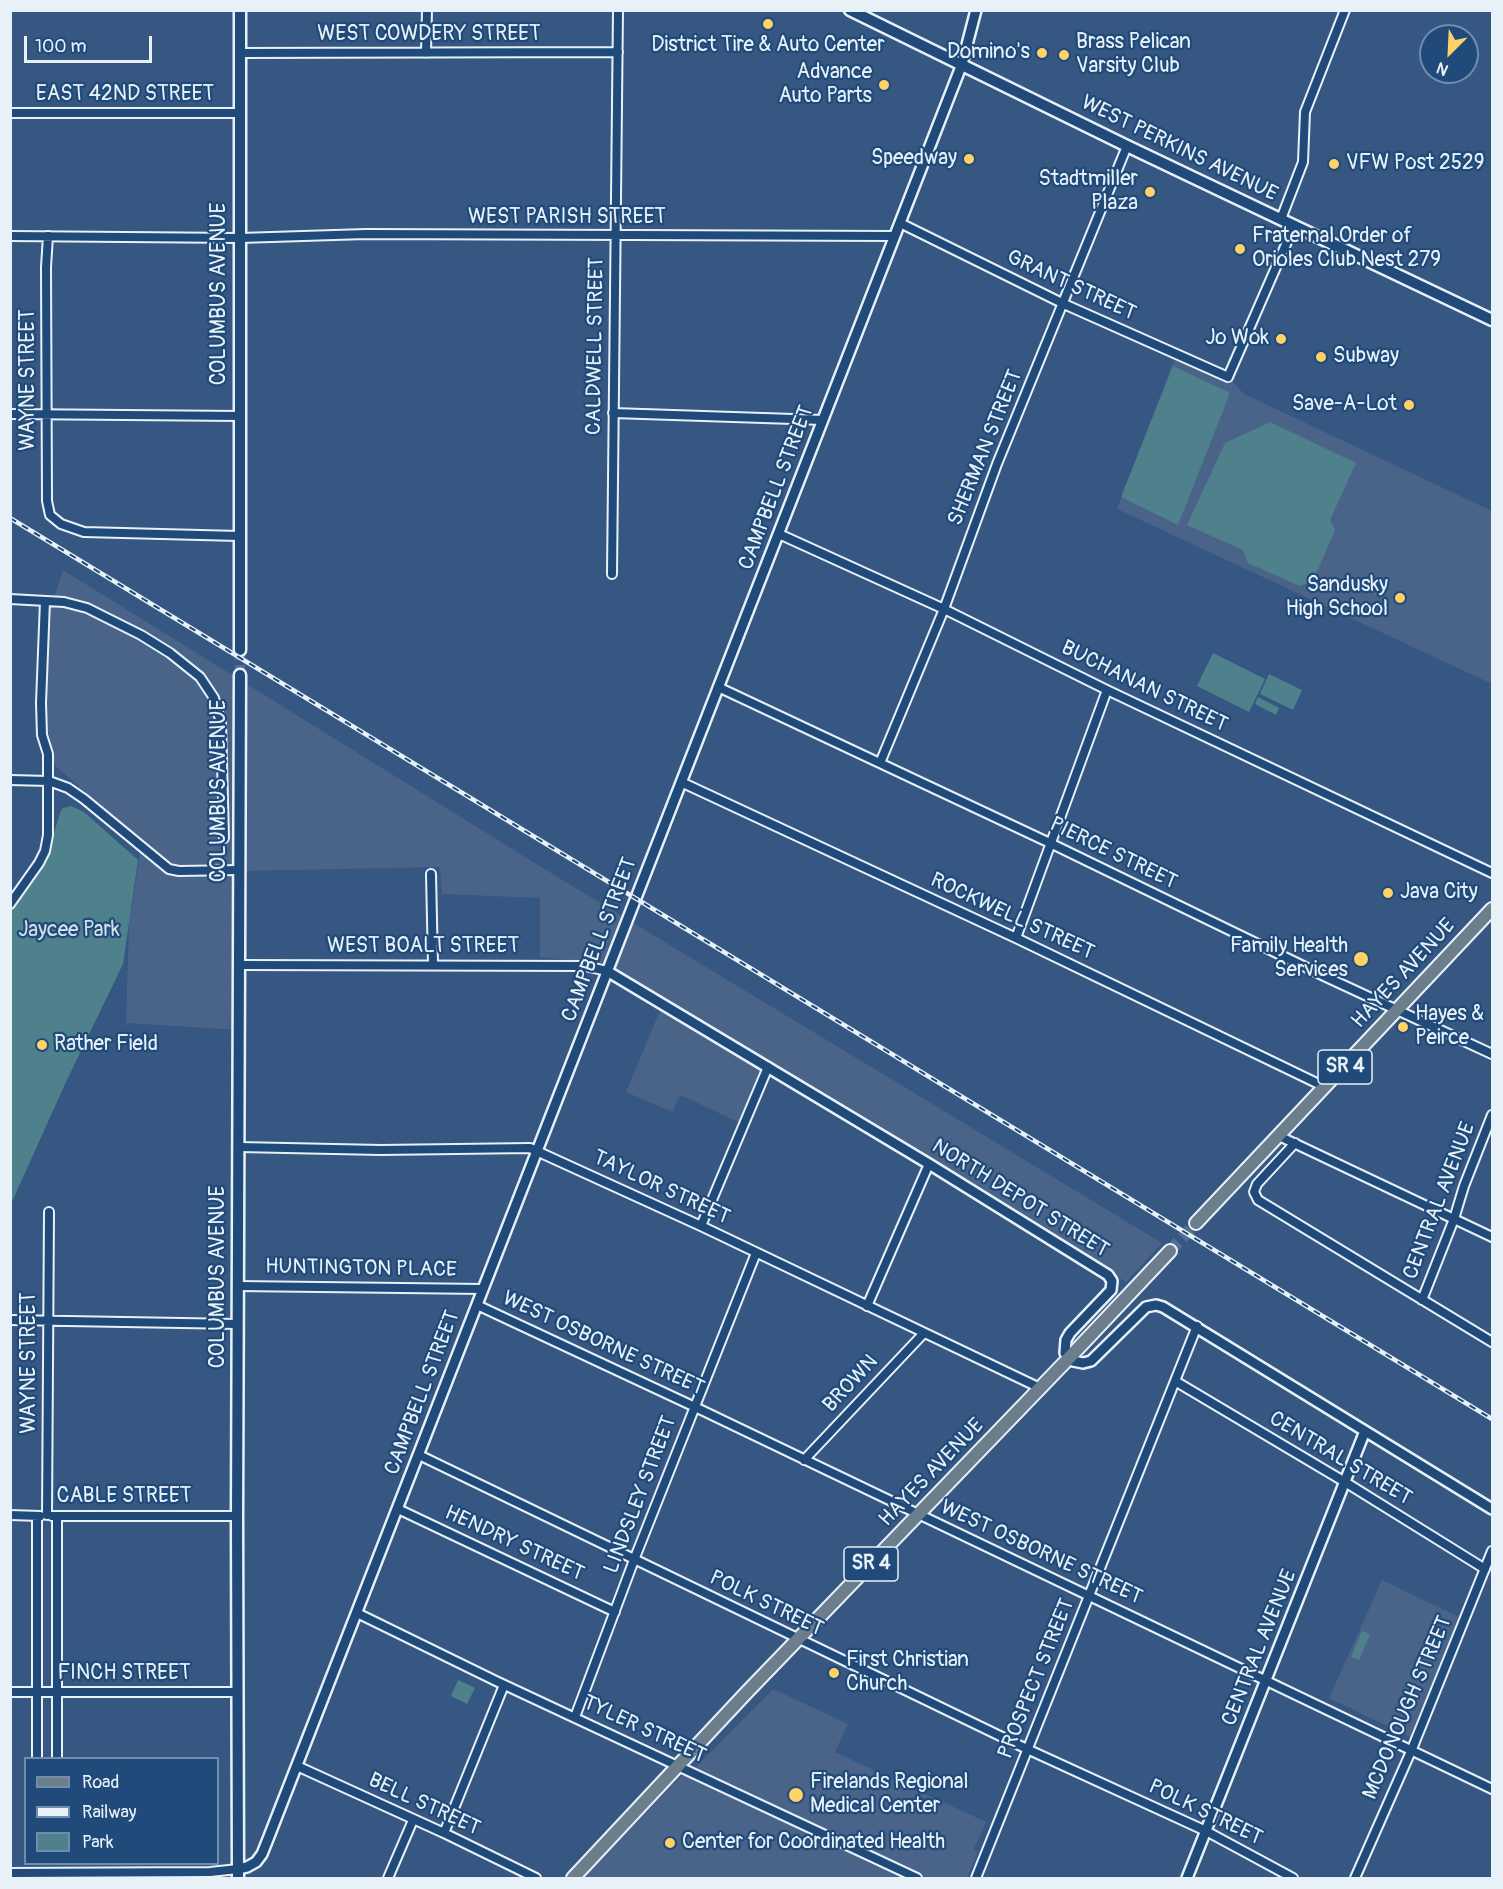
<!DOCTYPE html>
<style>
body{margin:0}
#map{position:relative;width:1503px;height:1889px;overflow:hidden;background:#365782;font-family:Pangolin,sans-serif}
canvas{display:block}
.frame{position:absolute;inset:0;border:12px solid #e8f1f8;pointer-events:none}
.legend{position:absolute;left:24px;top:1757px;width:195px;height:108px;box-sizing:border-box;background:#1f4a7a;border:2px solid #6f8dac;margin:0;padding:8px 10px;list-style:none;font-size:18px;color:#e8f1f8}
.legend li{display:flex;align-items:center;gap:12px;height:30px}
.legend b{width:30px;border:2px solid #6f8dac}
.north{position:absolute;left:1419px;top:24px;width:60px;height:60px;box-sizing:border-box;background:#1f4a7a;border:2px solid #6f8dac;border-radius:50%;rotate:204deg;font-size:16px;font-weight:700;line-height:24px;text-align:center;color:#e8f1f8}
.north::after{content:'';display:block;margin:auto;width:21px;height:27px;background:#ffd166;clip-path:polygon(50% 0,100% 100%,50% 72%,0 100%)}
.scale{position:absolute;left:24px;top:36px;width:128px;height:27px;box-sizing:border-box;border:3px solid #e8f1f8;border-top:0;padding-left:8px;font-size:18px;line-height:21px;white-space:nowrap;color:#e8f1f8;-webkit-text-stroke:4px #1f4a7a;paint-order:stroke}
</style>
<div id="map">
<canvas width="1503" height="1889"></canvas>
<div class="frame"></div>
<ul class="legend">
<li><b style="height:8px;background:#6c7d8b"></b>Road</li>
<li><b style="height:8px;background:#e8f1f8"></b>Railway</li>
<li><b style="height:16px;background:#4f818d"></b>Park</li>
</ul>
<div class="north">N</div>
<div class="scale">100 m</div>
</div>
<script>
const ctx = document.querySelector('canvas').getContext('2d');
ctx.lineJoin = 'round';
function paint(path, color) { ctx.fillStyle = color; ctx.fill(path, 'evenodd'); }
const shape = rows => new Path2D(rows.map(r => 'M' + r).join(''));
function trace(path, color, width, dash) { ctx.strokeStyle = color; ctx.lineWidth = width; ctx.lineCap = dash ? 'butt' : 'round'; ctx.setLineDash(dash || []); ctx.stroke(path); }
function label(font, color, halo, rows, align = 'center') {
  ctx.font = font + ' Pangolin,sans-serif'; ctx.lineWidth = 4.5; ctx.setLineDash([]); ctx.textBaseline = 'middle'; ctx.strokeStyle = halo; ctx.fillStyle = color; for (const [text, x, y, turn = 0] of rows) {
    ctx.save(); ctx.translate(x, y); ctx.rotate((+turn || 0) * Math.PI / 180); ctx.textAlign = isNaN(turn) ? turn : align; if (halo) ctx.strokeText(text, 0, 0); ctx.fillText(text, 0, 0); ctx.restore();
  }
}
paint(shape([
 [1176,355,1228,377,1244,394,1492,511,1492,684,1117,509],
 [63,570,559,878,1162,1243,1126,1282,768,1072,744,1125,681,1095,672,1112,626,1092,664,1001,601,963,540,957,540,898,442,894,440,867,244,871,240,1030,126,1023,129,924,142,840,55,766,45,716,49,613],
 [1382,1580,1459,1617,1410,1737,1329,1698],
 [773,1689,848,1724,835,1752,986,1822,974,1849,978,1852,967,1878,584,1878,680,1777,689,1774]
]), '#496389');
paint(shape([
 [1173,366,1230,393,1178,525,1121,497],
 [1270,422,1356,463,1330,520,1335,530,1313,581,1300,586,1248,563,1243,550,1187,525,1225,443],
 [1213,653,1265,679,1249,712,1197,686],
 [1269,674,1302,690,1293,710,1260,694],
 [1258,697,1279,708,1276,715,1255,704],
 [71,806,84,812,138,860,123,964,65,1084,11,1204,11,911,45,863,60,813,63,808],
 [1362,1631,1370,1634,1359,1660,1351,1657],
 [458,1680,475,1688,467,1704,451,1696]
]), '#4f818d');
trace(shape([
 [240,650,240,675]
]), '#516e94', 10, [10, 5]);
trace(shape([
 [1170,1251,1196,1223]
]), '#516e94', 12, [12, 6]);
const minor = shape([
 [240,53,618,52],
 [426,53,427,10],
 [10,113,239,113],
 [1281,219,1303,162,1305,112,1345,10],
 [900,223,1064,304,1228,377,1294,226],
 [10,236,240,238,366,234,895,236],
 [48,236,46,267,47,501,50,515,61,524,84,532,239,536],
 [613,413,823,420],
 [10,414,240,416],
 [779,534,944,609,1107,690,1492,873],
 [612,574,618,10],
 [10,599,64,602,87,608,141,635,170,653,200,677,214,698,221,723,224,838],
 [718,687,1052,844,1326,977,1492,1054],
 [880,763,944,609,997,464,1127,146],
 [10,780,49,781,68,788,84,799,169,869,179,871,239,870],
 [681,782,1016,938,1325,1087],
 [431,874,433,965],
 [10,904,39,863,45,851,48,835,48,754,42,735,41,703,45,601],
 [1016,938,1107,690],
 [239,965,585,966,607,971],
 [1279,1136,1492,1237],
 [1295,1143,1257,1184,1254,1192,1258,1200,1492,1342],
 [239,1147,381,1150,530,1148,701,1226,1040,1388],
 [701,1226,768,1067],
 [238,1286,483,1289],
 [1422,1300,1454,1219,1464,1186,1492,1115],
 [477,1305,695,1407,1492,1789],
 [867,1306,929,1164],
 [10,1320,238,1324],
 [1175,1381,1345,1482,1485,1569],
 [419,1455,1027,1749,1206,1831,1293,1878],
 [804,1460,924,1333],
 [398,1509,615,1612],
 [10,1515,40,1516],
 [47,1515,49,1212],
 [37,1516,37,1758],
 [52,1516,237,1516],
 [357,1613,496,1681,917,1878],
 [10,1692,236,1692],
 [575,1717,634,1560,756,1253],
 [57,1758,57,1516],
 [297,1766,444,1833,536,1878],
 [444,1833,504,1685],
 [10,1873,210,1872,238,1869],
 [388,1878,413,1820],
 [976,1878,1197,1326],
 [1355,1878,1412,1749,1492,1551]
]);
const tertiary = shape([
 [607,971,929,1164,1108,1275,1112,1281,1111,1290,1070,1333,1066,1340,1065,1353,1073,1361,1083,1363,1091,1361,1146,1307,1156,1305,1163,1307,1492,1509],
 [238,1869,247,1867,256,1862,262,1854,268,1839,962,64,976,10],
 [1187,1878,1365,1431]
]);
const secondary = shape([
 [850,10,1127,146,1492,320],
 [240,650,240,10],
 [238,1878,237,1516,240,675]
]);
const primary = shape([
 [1196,1223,1492,909],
 [573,1878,747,1692,1069,1358,1170,1251]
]);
trace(minor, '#e8f1f8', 12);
trace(tertiary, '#e8f1f8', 14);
trace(secondary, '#e8f1f8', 15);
trace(primary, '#e8f1f8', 16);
trace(minor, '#1f4a7a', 8);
trace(tertiary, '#1f4a7a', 9);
trace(secondary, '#1f4a7a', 10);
trace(primary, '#6c7d8b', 12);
const rail = shape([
 [10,518,1492,1419]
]);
trace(rail, '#e8f1f8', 4.5);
trace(rail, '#1f4a7a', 2, [7]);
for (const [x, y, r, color] of [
 [768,24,6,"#ffd166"],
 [1042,53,6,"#ffd166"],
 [1064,55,6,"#ffd166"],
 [884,85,6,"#ffd166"],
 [969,159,6,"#ffd166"],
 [1334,164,6,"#ffd166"],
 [1150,192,6,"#ffd166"],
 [1240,249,6,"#ffd166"],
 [1281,339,6,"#ffd166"],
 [1321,357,6,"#ffd166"],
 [1409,405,6,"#ffd166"],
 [1400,598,6,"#ffd166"],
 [1388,893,6,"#ffd166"],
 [1361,959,8,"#ffd166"],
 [1403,1027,6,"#ffd166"],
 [42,1045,6,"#ffd166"],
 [834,1673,6,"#ffd166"],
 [796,1795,8,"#ffd166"],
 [670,1843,6,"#ffd166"]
]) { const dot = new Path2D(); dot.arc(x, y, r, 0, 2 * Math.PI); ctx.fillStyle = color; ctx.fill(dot); trace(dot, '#1f4a7a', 2); }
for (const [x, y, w] of [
 [1345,1067,54],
 [871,1564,54]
]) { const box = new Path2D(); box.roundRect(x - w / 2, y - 17, w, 34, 4.5); ctx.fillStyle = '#1f4a7a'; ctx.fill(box); trace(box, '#e8f1f8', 1.5); }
label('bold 20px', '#e8f1f8', null, [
 ["SR 4",1345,1067],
 ["SR 4",871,1564]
]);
label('21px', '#e8f1f8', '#1f4a7a', [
 ["WEST COWDERY STREET",429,35],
 ["EAST 42ND STREET",125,95],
 ["WEST PERKINS AVENUE",1179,149,26],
 ["WEST PARISH STREET",567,218],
 ["GRANT STREET",1071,286,25],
 ["COLUMBUS AVENUE",220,294,-90],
 ["CALDWELL STREET",596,346,-89],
 ["WAYNE STREET",29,380,-90],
 ["SHERMAN STREET",986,448,-68],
 ["CAMPBELL STREET",777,488,-69],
 ["BUCHANAN STREET",1144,687,26],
 ["COLUMBUS AVENUE",220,791,-90],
 ["PIERCE STREET",1113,854,26],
 ["ROCKWELL STREET",1012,917,25],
 ["CAMPBELL STREET",600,940,-69],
 ["WEST BOALT STREET",423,947],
 ["HAYES AVENUE",1404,974,-47],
 ["TAYLOR STREET",661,1188,25],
 ["NORTH DEPOT STREET",1020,1199,32],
 ["CENTRAL AVENUE",1440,1201,-69],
 ["HUNTINGTON PLACE",361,1269,1],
 ["COLUMBUS AVENUE",219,1277,-90],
 ["WEST OSBORNE STREET",603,1344,25],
 ["WAYNE STREET",30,1363,-90],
 ["BROWN",851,1384,-47],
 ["CAMPBELL STREET",423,1393,-69],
 ["CENTRAL STREET",1340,1459,31],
 ["HAYES AVENUE",932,1473,-46],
 ["LINDSLEY STREET",641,1495,-69],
 ["CABLE STREET",124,1497],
 ["HENDRY STREET",514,1544,25],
 ["WEST OSBORNE STREET",1041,1553,25],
 ["POLK STREET",766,1604,26],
 ["CENTRAL AVENUE",1260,1648,-68],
 ["FINCH STREET",124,1674],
 ["PROSPECT STREET",1037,1679,-68],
 ["MCDONOUGH STREET",1408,1708,-67],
 ["TYLER STREET",644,1730,25],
 ["BELL STREET",424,1805,25],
 ["POLK STREET",1205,1813,26]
]);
label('21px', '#e8f1f8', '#1f4a7a', [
 ["Brass Pelican",1076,43],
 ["Varsity Club",1076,67],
 ["District Tire & Auto Center",768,46,"center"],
 ["Domino's",1030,53,"right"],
 ["Advance",872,73,"right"],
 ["Auto Parts",872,97,"right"],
 ["Speedway",957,159,"right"],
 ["VFW Post 2529",1346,164],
 ["Stadtmiller",1138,180,"right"],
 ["Plaza",1138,204,"right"],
 ["Fraternal Order of",1252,237],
 ["Orioles Club Nest 279",1252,261],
 ["Jo Wok",1269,339,"right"],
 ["Subway",1333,357],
 ["Save-A-Lot",1397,405,"right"],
 ["Sandusky",1388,586,"right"],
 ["High School",1388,610,"right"],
 ["Java City",1400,893],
 ["Family Health",1348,947,"right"],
 ["Services",1348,971,"right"],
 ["Hayes &",1415,1015],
 ["Peirce",1415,1039],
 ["Rather Field",54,1045],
 ["First Christian",846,1661],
 ["Church",846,1685],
 ["Firelands Regional",810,1783],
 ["Medical Center",810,1807],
 ["Center for Coordinated Health",682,1843]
], 'left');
label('21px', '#d1e0e8', '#1f4a7a', [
 ["Jaycee Park",69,931]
]);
</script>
